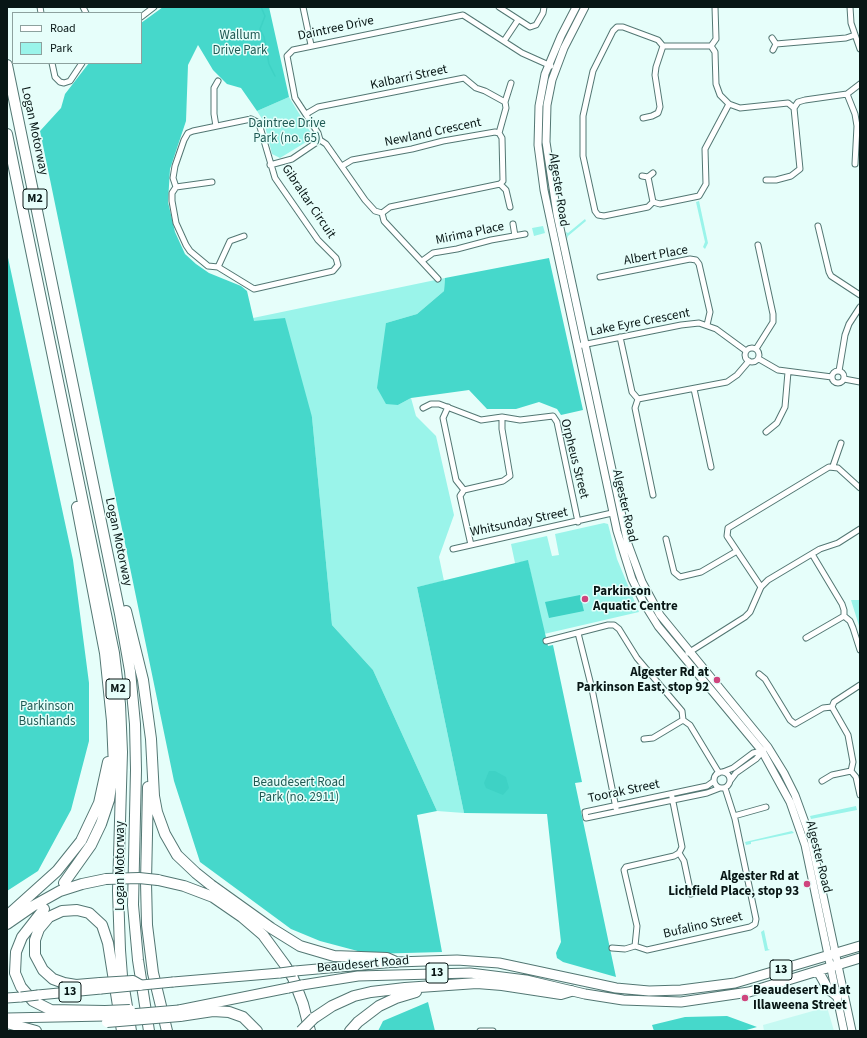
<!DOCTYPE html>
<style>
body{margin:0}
#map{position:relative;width:867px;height:1038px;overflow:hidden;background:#e6fefa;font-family:"Source Sans 3",sans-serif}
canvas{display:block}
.frame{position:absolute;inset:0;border:8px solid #081615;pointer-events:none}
.legend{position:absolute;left:12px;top:12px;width:130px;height:52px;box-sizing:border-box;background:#e6fefa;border:1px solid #8da19e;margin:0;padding:5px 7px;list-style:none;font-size:12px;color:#081615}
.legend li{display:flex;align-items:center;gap:8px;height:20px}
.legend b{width:20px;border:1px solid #8da19e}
</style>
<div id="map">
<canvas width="867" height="1038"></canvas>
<div class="frame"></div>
<ul class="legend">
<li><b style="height:5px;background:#fff"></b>Road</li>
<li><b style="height:11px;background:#9af4ea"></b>Park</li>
</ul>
</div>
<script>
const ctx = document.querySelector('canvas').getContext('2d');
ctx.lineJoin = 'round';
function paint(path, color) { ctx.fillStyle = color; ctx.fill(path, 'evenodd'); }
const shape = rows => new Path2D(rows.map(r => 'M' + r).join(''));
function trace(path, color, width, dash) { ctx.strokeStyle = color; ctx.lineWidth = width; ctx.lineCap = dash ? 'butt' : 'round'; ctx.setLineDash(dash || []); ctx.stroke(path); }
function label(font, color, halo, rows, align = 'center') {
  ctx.font = font + ' "Source Sans 3",sans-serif'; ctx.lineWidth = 3; ctx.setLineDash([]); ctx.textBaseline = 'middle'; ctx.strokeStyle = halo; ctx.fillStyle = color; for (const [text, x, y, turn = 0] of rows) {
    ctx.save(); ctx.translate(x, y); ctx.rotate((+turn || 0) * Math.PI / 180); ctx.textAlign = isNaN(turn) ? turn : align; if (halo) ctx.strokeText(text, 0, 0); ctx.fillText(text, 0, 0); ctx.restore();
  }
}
paint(shape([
 [827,1007,834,1031,764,1031,763,1025]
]), '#c6f9f2');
paint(shape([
 [289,97,311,133,311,139,280,158,272,154,264,122,257,111],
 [699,201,708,243,705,249,703,247,705,242,696,202],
 [585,219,586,221,568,236,567,239,566,232,568,233],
 [543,226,545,233,534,236,532,228],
 [445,278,444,291,417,314,386,323,398,405,411,398,416,416,436,436,454,515,439,557,444,581,417,587,464,813,437,811,373,670,332,625,312,417,253,321,253,318],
 [604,523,608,524,617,559,639,612,544,634,528,561,515,563,511,544,547,536,552,556,559,555,555,534],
 [851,600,860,600,860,629],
 [856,806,857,810,811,819,810,816],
 [792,831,794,833,751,842,751,844,746,845,745,842],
 [764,930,768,949,770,950,765,951,761,932]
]), '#9af4ea');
paint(shape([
 [163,7,269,7,289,97,257,111,241,88,227,84,213,70,198,45,188,65,186,121,170,169,168,202,175,232,185,254,196,264,209,273,241,286,247,291,254,321,285,318,312,417,332,625,373,670,437,811,417,815,442,952,369,954,320,941,291,929,200,862,174,781,40,131,61,108,65,94,89,63,141,63,141,23],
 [7,253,73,560,89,683,89,741,71,810,38,871,7,891],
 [549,258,583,410,561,415,557,409,539,402,516,409,487,409,469,390,411,398,398,405,386,404,377,388,386,323,417,314,444,291,445,278],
 [528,560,548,646,553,645,582,782,575,783,616,977,563,962,557,958,556,953,561,942,547,814,464,813,417,587],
 [428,1002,435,1031,378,1031,383,1021],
 [727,1016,757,1027,743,1031,654,1031,652,1025,685,1017]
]), '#46d8cb');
paint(shape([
 [580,595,584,611,549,618,545,602],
 [489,771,495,771,506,777,509,788,503,795,486,788,484,783]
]), '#3ed2c5');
trace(shape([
 [261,7,265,16,260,29,264,37,269,64,275,76]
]), '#3ed2c5', 1.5);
const minor = shape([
 [40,7,41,13],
 [83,7,86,13],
 [303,7,311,45],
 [499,7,530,27,536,25,543,13,544,7],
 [715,7,716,39,711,46,715,52,716,84,720,95,729,104,740,108,788,103,794,108,798,102,805,100,847,94,860,84],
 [850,7,851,23,860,49],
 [141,17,154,7],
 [772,38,776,44,773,50],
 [504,41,518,20],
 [776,44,846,38,855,35],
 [711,46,663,46,658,40,623,27,617,27,613,31,593,71,583,116,583,156,595,211,598,215,604,216,648,207,653,202,660,204,699,196,706,184,705,149,729,104],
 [52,63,55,77,60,82,64,83,70,81,82,63],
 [847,94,855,114,857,126,855,164],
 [505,102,511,83],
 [306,114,318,107,464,78,476,88,485,91,505,102,506,108,499,133],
 [643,118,652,116,658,113,660,107,655,75,656,67,663,46],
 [251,119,257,122,260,127,275,178,318,240,336,258,338,265,333,271,254,289,218,267,208,266,190,251,186,245,176,223,172,201,172,193,176,187,173,178,175,166,184,140,188,133,193,131,251,119],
 [216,126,214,114,214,88,218,81],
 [270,165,292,159,320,140],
 [342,166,352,160,412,149,443,141,495,132,499,133,502,138,503,181,500,184,390,207,382,213],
 [642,176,648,177,653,173],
 [648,177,653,202],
 [766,180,776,180,791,176,800,169,794,108],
 [500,184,506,190,510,207],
 [176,187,212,182],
 [513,224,515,236],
 [818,226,829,272,831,276,860,295],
 [422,261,433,253,457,249,491,240,525,234],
 [218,267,230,241,244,236],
 [600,277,690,259,696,260,699,264,710,312,707,325],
 [438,279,384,221,382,213,375,211,365,200,326,144,320,140,318,133,295,98,287,56,293,50,463,15,522,53,551,66],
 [620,337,632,392,638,399,727,382,737,375,749,361],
 [577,346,681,325,699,323,716,329,746,351],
 '745 355a7 7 0 1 1 14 0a7 7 0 1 1-14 0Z',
 [756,349,773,322,773,314,758,245],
 [759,359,778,370,832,377],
 '832 377a6 6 0 1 1 12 0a6 6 0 1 1-12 0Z',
 [839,371,845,335,849,324,860,307],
 [844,379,860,382],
 [694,389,711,467],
 [638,399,635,408,653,495],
 [448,407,443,418,456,480,464,490],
 [423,408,431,404,439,404,481,420,502,417,520,420,553,416,557,422,578,522],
 [766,432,777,423,785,407,788,372],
 [833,466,841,443],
 [464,490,503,481,510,476,502,429,502,417],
 [464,490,460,496,471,545],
 [666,539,674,572,680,577,701,572,737,551],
 [453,549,612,513],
 [812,554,842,604,844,610,844,616,850,621,853,628,860,650],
 [761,587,727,536,728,528,829,467,838,468,860,488],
 [578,633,592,689,616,808],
 [806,638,844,616],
 [546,641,608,625,614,625,619,629,637,658,682,711,683,720,690,725,719,773],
 [688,653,745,617,750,612,761,587,768,580,820,549,838,543,860,529],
 [759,674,765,679,790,720,795,724,823,708,832,707],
 [860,685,834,702,832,707,848,735,853,762,851,771,856,777,860,795],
 [644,739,653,738,683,720],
 [723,772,733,768,753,753,762,751],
 '714 780a8 8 0 1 1 16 0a8 8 0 1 1-16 0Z',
 [714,781,707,786,585,812,586,818,707,793,720,788],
 [730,781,736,773,756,759,764,750],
 [822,781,832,775,851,771],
 [734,816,766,807],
 [679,853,684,861,691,894],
 [635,946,647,950,750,927,755,924,756,919,735,819,725,788],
 [612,948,625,949,635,946,637,926,624,870,626,867,674,856,679,853,682,847,672,797],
 [480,1031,493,1031]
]);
const secondary = shape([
 [576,7,561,36,545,74,539,106,538,145,544,190,617,531,632,579,645,605,658,626,762,751,790,802,805,845,844,1031],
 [585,7,564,48,552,80,547,105,546,142,557,214,628,544,642,582,660,615,768,747,784,773,795,795,811,839,852,1031]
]);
const trunk = shape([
 [295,971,396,962,457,960,499,963,616,988,649,991,681,990,735,983,860,946],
 [818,971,828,989,837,996],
 [173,982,280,973],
 [302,985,358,976,470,973,526,980,585,994,623,1000,681,1002,749,992,860,958],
 [38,995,101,989],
 [7,998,21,997],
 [179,1010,288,988],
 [7,1018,106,1016]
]);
const motorway = shape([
 [7,65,120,614,130,671,135,724,136,770,133,905,138,960,149,1031],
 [7,134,114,653,120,704,122,752,118,891,120,950,122,976,131,1031],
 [126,611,143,680,151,739,154,796,157,812,165,834,177,855,196,873,211,885,271,928,300,946,334,956,387,958,396,962],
 [148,787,146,882,147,925,153,973,167,1031],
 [158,880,184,886,213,897,242,917,263,935,285,965,293,978,303,1004,310,1031],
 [64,883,91,845,101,824,109,800,114,767,112,721,105,653,77,507],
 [44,909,22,937,16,952,15,973,21,987,33,1001,51,1010,105,1011],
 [7,916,57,871,81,841,99,803,108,762],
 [7,924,33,906,60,891,82,884,106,879],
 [100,983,76,985,64,983,53,979,43,970,35,955,35,940,39,929,49,917,62,911,77,910,89,913,102,925,108,943,122,1031],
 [180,1016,213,1011,229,1012,243,1017,257,1031],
 [314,1018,332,1006,354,996,371,992,405,988,477,983,502,985,561,994,571,991],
 [7,1023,36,1031],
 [350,1031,358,1022,379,1006,396,998,416,992]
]);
trace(minor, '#537773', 7);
trace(secondary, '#537773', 9);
trace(trunk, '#537773', 11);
trace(motorway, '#537773', 12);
trace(minor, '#fff', 5);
trace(secondary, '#fff', 7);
trace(trunk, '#fff', 9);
trace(motorway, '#fff', 10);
const trunkBridge = shape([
 [280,973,295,971],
 [288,988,302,985],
 [101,989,173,982],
 [21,997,38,995],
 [106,1016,179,1010]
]);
const motorwayBridge = shape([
 [106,879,139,878,158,880],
 [100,983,133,981,140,985],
 [105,1011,130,1010],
 [107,1022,180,1016],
 [301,1031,314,1018]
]);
trace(trunkBridge, '#537773', 11, []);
trace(motorwayBridge, '#537773', 12, []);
trace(trunkBridge, '#fff', 9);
trace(motorwayBridge, '#fff', 10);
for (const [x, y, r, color] of [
 [585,599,4,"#cf457e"],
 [717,680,4,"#cf457e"],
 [807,884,4,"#cf457e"],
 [745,998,4,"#cf457e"]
]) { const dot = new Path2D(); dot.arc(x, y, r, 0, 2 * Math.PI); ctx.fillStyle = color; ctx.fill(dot); trace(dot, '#e6fefa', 1.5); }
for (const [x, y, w] of [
 [35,199,24],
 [118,689,24],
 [781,970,22],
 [437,973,22],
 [70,992,22]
]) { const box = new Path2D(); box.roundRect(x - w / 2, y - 10, w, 20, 3); ctx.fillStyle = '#e6fefa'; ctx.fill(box); trace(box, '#081615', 1); }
label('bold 12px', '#081615', null, [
 ["M2",35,199],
 ["M2",118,689],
 ["13",781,970],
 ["13",437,973],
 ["13",70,992]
]);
label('13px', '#081615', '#e6fefa', [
 ["Daintree Drive",336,29,-12],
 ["Kalbarri Street",409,78,-12],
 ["Logan Motorway",34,131,78],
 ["Newland Crescent",433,133,-12],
 ["Algester Road",558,190,81],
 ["Gibraltar Circuit",308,202,56],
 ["Mirima Place",470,234,-12],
 ["Albert Place",656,256,-10],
 ["Lake Eyre Crescent",640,323,-11],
 ["Orpheus Street",574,459,76],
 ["Algester Road",624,506,77],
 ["Whitsunday Street",519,523,-12],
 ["Logan Motorway",118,542,78],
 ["Toorak Street",624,792,-12],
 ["Algester Road",818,857,76],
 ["Logan Motorway",121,866,-90],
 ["Bufalino Street",703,926,-13],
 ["Beaudesert Road",363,965,-5]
]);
label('13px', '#1f5a54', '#e6fefa', [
 ["Wallum",240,36],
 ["Drive Park",240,51],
 ["Daintree Drive",287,124],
 ["Park (no. 65)",287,139],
 ["Parkinson",47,707],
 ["Bushlands",47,722],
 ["Beaudesert Road",299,783],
 ["Park (no. 2911)",299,798]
]);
label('bold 13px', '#081615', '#e6fefa', [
 ["Parkinson",593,592],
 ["Aquatic Centre",593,607],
 ["Algester Rd at",709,673,"right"],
 ["Parkinson East, stop 92",709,688,"right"],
 ["Algester Rd at",799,877,"right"],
 ["Lichfield Place, stop 93",799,892,"right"],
 ["Beaudesert Rd at",753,991],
 ["Illaweena Street",753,1006]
], 'left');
</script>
